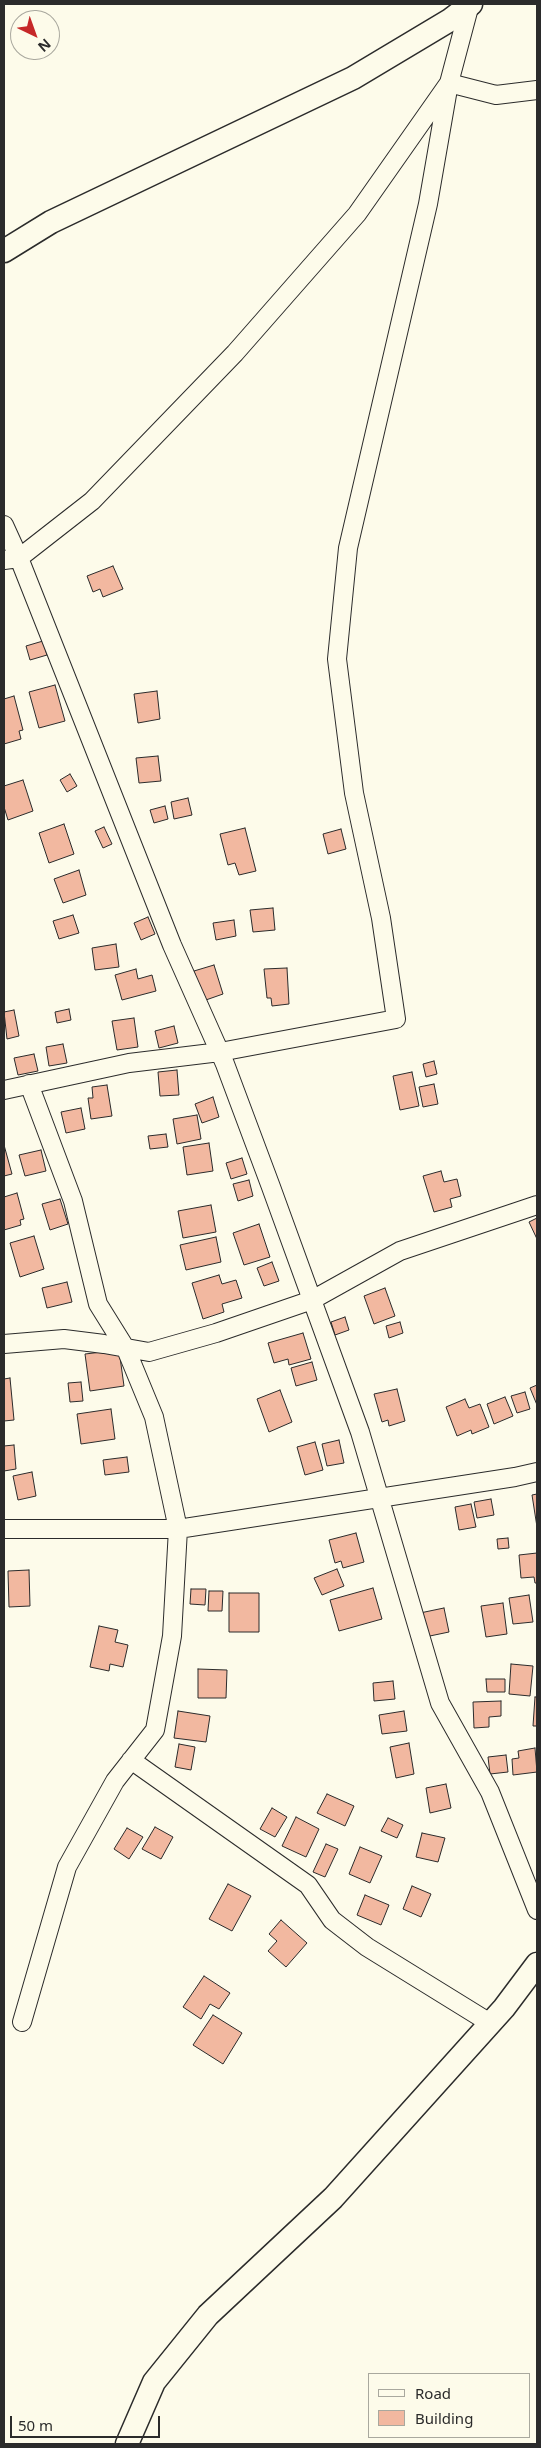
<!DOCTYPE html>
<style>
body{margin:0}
#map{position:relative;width:541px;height:2448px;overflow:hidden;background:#fdfbea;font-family:"Noto Sans",sans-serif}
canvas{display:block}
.frame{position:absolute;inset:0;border:5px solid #2b2b2b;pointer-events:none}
.legend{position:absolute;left:368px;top:2373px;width:162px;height:65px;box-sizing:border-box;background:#fdfbea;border:1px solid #a9a89e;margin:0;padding:6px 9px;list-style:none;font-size:15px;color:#2b2b2b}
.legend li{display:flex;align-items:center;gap:10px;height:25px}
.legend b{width:25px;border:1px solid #a9a89e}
.north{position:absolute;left:10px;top:10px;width:50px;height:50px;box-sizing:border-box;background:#fdfbea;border:1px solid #a9a89e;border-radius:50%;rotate:138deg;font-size:14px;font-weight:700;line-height:20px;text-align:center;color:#2b2b2b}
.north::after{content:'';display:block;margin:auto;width:18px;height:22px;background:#c62828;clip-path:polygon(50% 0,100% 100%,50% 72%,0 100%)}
.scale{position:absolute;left:10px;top:2416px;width:150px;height:22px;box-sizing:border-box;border:2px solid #2b2b2b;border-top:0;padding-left:6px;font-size:15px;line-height:18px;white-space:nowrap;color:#2b2b2b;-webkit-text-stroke:4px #fdfbea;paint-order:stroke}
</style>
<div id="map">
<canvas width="541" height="2448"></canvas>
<div class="frame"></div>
<ul class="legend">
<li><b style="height:6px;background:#fdfbea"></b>Road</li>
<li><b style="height:14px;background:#f2b8a0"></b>Building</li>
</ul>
<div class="north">N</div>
<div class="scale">50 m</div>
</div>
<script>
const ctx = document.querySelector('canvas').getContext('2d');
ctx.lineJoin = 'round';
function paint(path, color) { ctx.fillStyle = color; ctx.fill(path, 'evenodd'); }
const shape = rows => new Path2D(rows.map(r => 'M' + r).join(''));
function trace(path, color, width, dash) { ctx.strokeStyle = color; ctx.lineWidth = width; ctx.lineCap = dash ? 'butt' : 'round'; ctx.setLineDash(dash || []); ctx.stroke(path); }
const building = shape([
 [113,566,123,589,103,597,100,589,93,592,87,576,113,566],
 [43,641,47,655,30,660,26,646,43,641],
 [55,685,65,721,39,728,29,692,55,685],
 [157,691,160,719,138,723,134,694,157,691],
 [14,696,23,730,19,731,21,739,4,744,4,699,14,696],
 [158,756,161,781,139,783,136,758,158,756],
 [70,774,77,786,67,792,60,780,70,774],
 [23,780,33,811,8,820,4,807,4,786,23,780],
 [188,798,192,815,174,819,171,802,188,798],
 [165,806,168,819,154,823,150,810,165,806],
 [64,824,74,854,49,863,39,833,64,824],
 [104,827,112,844,103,848,95,831,104,827],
 [245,828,256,871,239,875,235,863,228,865,220,834,245,828],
 [341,829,346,849,328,854,323,834,341,829],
 [79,870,86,895,63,903,54,879,79,870],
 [273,908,275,930,253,932,250,910,273,908],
 [73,915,79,933,59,939,53,921,73,915],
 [148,917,155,934,141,940,134,923,148,917],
 [234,920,236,936,216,940,213,923,234,920],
 [116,944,119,967,95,970,92,948,116,944],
 [214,965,223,994,203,1001,194,971,214,965],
 [287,968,289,1004,272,1006,271,998,267,998,264,969,287,968],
 [136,969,138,979,152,975,156,991,122,1000,115,975,136,969],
 [69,1009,71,1020,57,1023,55,1012,69,1009],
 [14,1010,19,1036,7,1039,4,1012,14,1010],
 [134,1018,138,1047,117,1050,112,1021,134,1018],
 [174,1026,178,1043,159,1048,155,1031,174,1026],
 [63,1044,67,1063,49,1066,46,1047,63,1044],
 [34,1054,38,1071,18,1075,14,1058,34,1054],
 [434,1061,437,1074,426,1077,423,1064,434,1061],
 [177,1070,179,1095,160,1096,158,1072,177,1070],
 [412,1072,419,1106,400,1110,393,1076,412,1072],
 [434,1084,438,1104,423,1107,419,1087,434,1084],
 [107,1085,112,1116,91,1119,88,1098,93,1098,92,1087,107,1085],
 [213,1097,219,1117,202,1123,195,1104,213,1097],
 [81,1108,85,1129,66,1133,61,1112,81,1108],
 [197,1115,201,1139,177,1144,173,1119,197,1115],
 [166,1134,168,1147,150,1149,148,1136,166,1134],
 [209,1143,213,1171,187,1175,183,1147,209,1143],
 [4,1145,12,1174,4,1176,4,1145],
 [41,1150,46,1171,25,1176,19,1155,41,1150],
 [242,1158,247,1174,231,1179,226,1163,242,1158],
 [441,1171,444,1182,457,1179,461,1196,450,1199,452,1207,434,1212,423,1176,441,1171],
 [249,1180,253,1196,238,1201,233,1184,249,1180],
 [17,1193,24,1219,20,1220,21,1225,4,1230,4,1197,17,1193],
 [60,1199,68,1224,50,1230,42,1204,60,1199],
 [211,1205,216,1232,183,1238,178,1211,211,1205],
 [537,1218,537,1239,529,1222,537,1218],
 [259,1224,270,1257,244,1265,233,1233,259,1224],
 [34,1236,44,1269,20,1277,10,1243,34,1236],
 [216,1237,221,1262,186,1270,180,1245,216,1237],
 [272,1262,279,1281,264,1286,257,1268,272,1262],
 [219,1275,222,1284,236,1280,242,1298,222,1304,224,1312,203,1319,192,1283,219,1275],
 [67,1282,72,1302,47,1308,42,1288,67,1282],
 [385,1288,395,1316,374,1324,364,1296,385,1288],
 [345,1317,349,1330,335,1335,331,1322,345,1317],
 [400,1322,403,1333,389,1338,386,1326,400,1322],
 [303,1333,311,1359,289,1365,288,1359,274,1363,268,1343,303,1333],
 [119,1350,124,1386,90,1391,85,1354,119,1350],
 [312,1362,317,1380,296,1386,291,1368,312,1362],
 [10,1378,14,1420,4,1421,4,1379,10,1378],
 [81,1382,83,1401,70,1402,68,1383,81,1382],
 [537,1385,537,1405,530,1388,537,1385],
 [397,1389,405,1421,389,1426,388,1420,382,1422,374,1394,397,1389],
 [280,1390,292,1422,269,1432,257,1399,280,1390],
 [525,1392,530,1409,517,1413,511,1396,525,1392],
 [505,1397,513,1416,494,1424,487,1404,505,1397],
 [465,1399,469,1408,480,1404,489,1427,472,1434,471,1430,457,1436,446,1407,465,1399],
 [111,1409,115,1439,81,1444,77,1414,111,1409],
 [339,1440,344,1463,327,1466,322,1444,339,1440],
 [315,1442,323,1470,305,1475,297,1447,315,1442],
 [14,1445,16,1469,4,1471,4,1446,14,1445],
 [127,1457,129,1472,105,1475,103,1460,127,1457],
 [32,1472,36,1496,18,1500,13,1476,32,1472],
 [537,1494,537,1527,532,1495,537,1494],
 [491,1499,494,1515,477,1518,474,1502,491,1499],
 [471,1504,476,1527,459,1530,455,1507,471,1504],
 [356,1533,364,1562,343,1568,341,1561,335,1563,329,1540,356,1533],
 [508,1538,509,1548,498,1549,497,1539,508,1538],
 [537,1553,537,1583,535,1583,534,1577,521,1578,519,1555,537,1553],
 [337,1569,344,1586,322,1595,314,1578,337,1569],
 [29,1570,30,1606,9,1607,8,1571,29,1570],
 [373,1588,382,1619,339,1631,330,1600,373,1588],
 [191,1589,206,1589,205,1605,190,1604,191,1589],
 [209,1591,223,1591,222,1611,208,1611,209,1591],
 [229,1593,259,1593,259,1632,229,1632,229,1593],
 [529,1595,533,1622,513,1624,509,1598,529,1595],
 [503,1603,507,1634,486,1637,481,1606,503,1603],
 [444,1608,449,1632,425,1637,420,1613,444,1608],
 [99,1626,118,1630,115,1642,128,1645,123,1667,110,1664,109,1671,90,1667,99,1626],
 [511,1664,533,1666,530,1696,509,1694,511,1664],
 [198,1669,227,1670,226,1698,198,1698,198,1669],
 [486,1679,505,1679,505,1692,487,1692,486,1679],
 [393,1681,395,1699,374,1701,373,1683,393,1681],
 [535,1697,537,1697,537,1726,533,1726,535,1697],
 [501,1701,501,1716,489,1717,489,1727,474,1728,473,1702,501,1701],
 [178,1711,210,1716,206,1742,174,1738,178,1711],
 [404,1711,407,1731,382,1734,379,1715,404,1711],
 [409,1743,414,1774,396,1778,390,1747,409,1743],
 [179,1744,195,1747,191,1770,175,1767,179,1744],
 [535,1748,537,1772,513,1775,512,1759,519,1758,518,1751,535,1748],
 [506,1755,508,1772,490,1774,488,1757,506,1755],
 [446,1784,451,1808,430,1813,426,1788,446,1784],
 [327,1794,354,1806,345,1826,317,1813,327,1794],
 [272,1808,287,1817,275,1837,260,1829,272,1808],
 [296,1817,319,1829,306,1857,282,1846,296,1817],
 [388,1818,403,1825,397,1838,381,1831,388,1818],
 [155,1827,173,1837,161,1859,142,1849,155,1827],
 [127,1828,143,1837,129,1859,114,1849,127,1828],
 [422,1833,445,1838,438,1862,416,1857,422,1833],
 [326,1844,338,1849,325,1877,313,1872,326,1844],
 [360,1847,382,1856,370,1883,349,1874,360,1847],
 [228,1884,251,1896,232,1931,209,1919,228,1884],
 [412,1886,431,1894,421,1917,403,1909,412,1886],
 [365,1895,389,1905,381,1925,357,1915,365,1895],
 [281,1920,307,1943,286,1967,268,1951,277,1941,269,1934,281,1920],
 [204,1976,230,1993,219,2009,210,2004,201,2019,183,2007,204,1976],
 [213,2015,242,2033,223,2064,193,2045,213,2015]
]);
paint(building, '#f2b8a0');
trace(building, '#2b2b2b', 1);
const minor = shape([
 [4,525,19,558,172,945,225,1064,271,1187,360,1432,440,1703,490,1792,537,1910],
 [4,560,19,558,92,501,235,353,357,214,449,83,470,4],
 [4,1090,129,1063,220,1052,396,1019,381,918,354,793,337,659,348,548,428,204,449,83,496,95,537,90],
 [4,1344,64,1339,104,1344,149,1352,216,1333,312,1300,400,1251,537,1205],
 [4,1529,178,1529,515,1477,537,1472],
 [131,1760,308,1885,332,1920,367,1947,490,2023],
 [22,2022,67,1867,115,1781,155,1730,172,1636,178,1529,154,1417,126,1349,98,1304,73,1201,29,1084]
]);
const tertiary = shape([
 [4,251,51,222,353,78,450,20,471,4],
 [127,2444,154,2382,208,2315,333,2198,504,2008,537,1964]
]);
trace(minor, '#2b2b2b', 20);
trace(tertiary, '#2b2b2b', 25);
trace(minor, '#fdfbea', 18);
trace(tertiary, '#fdfbea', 22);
</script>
